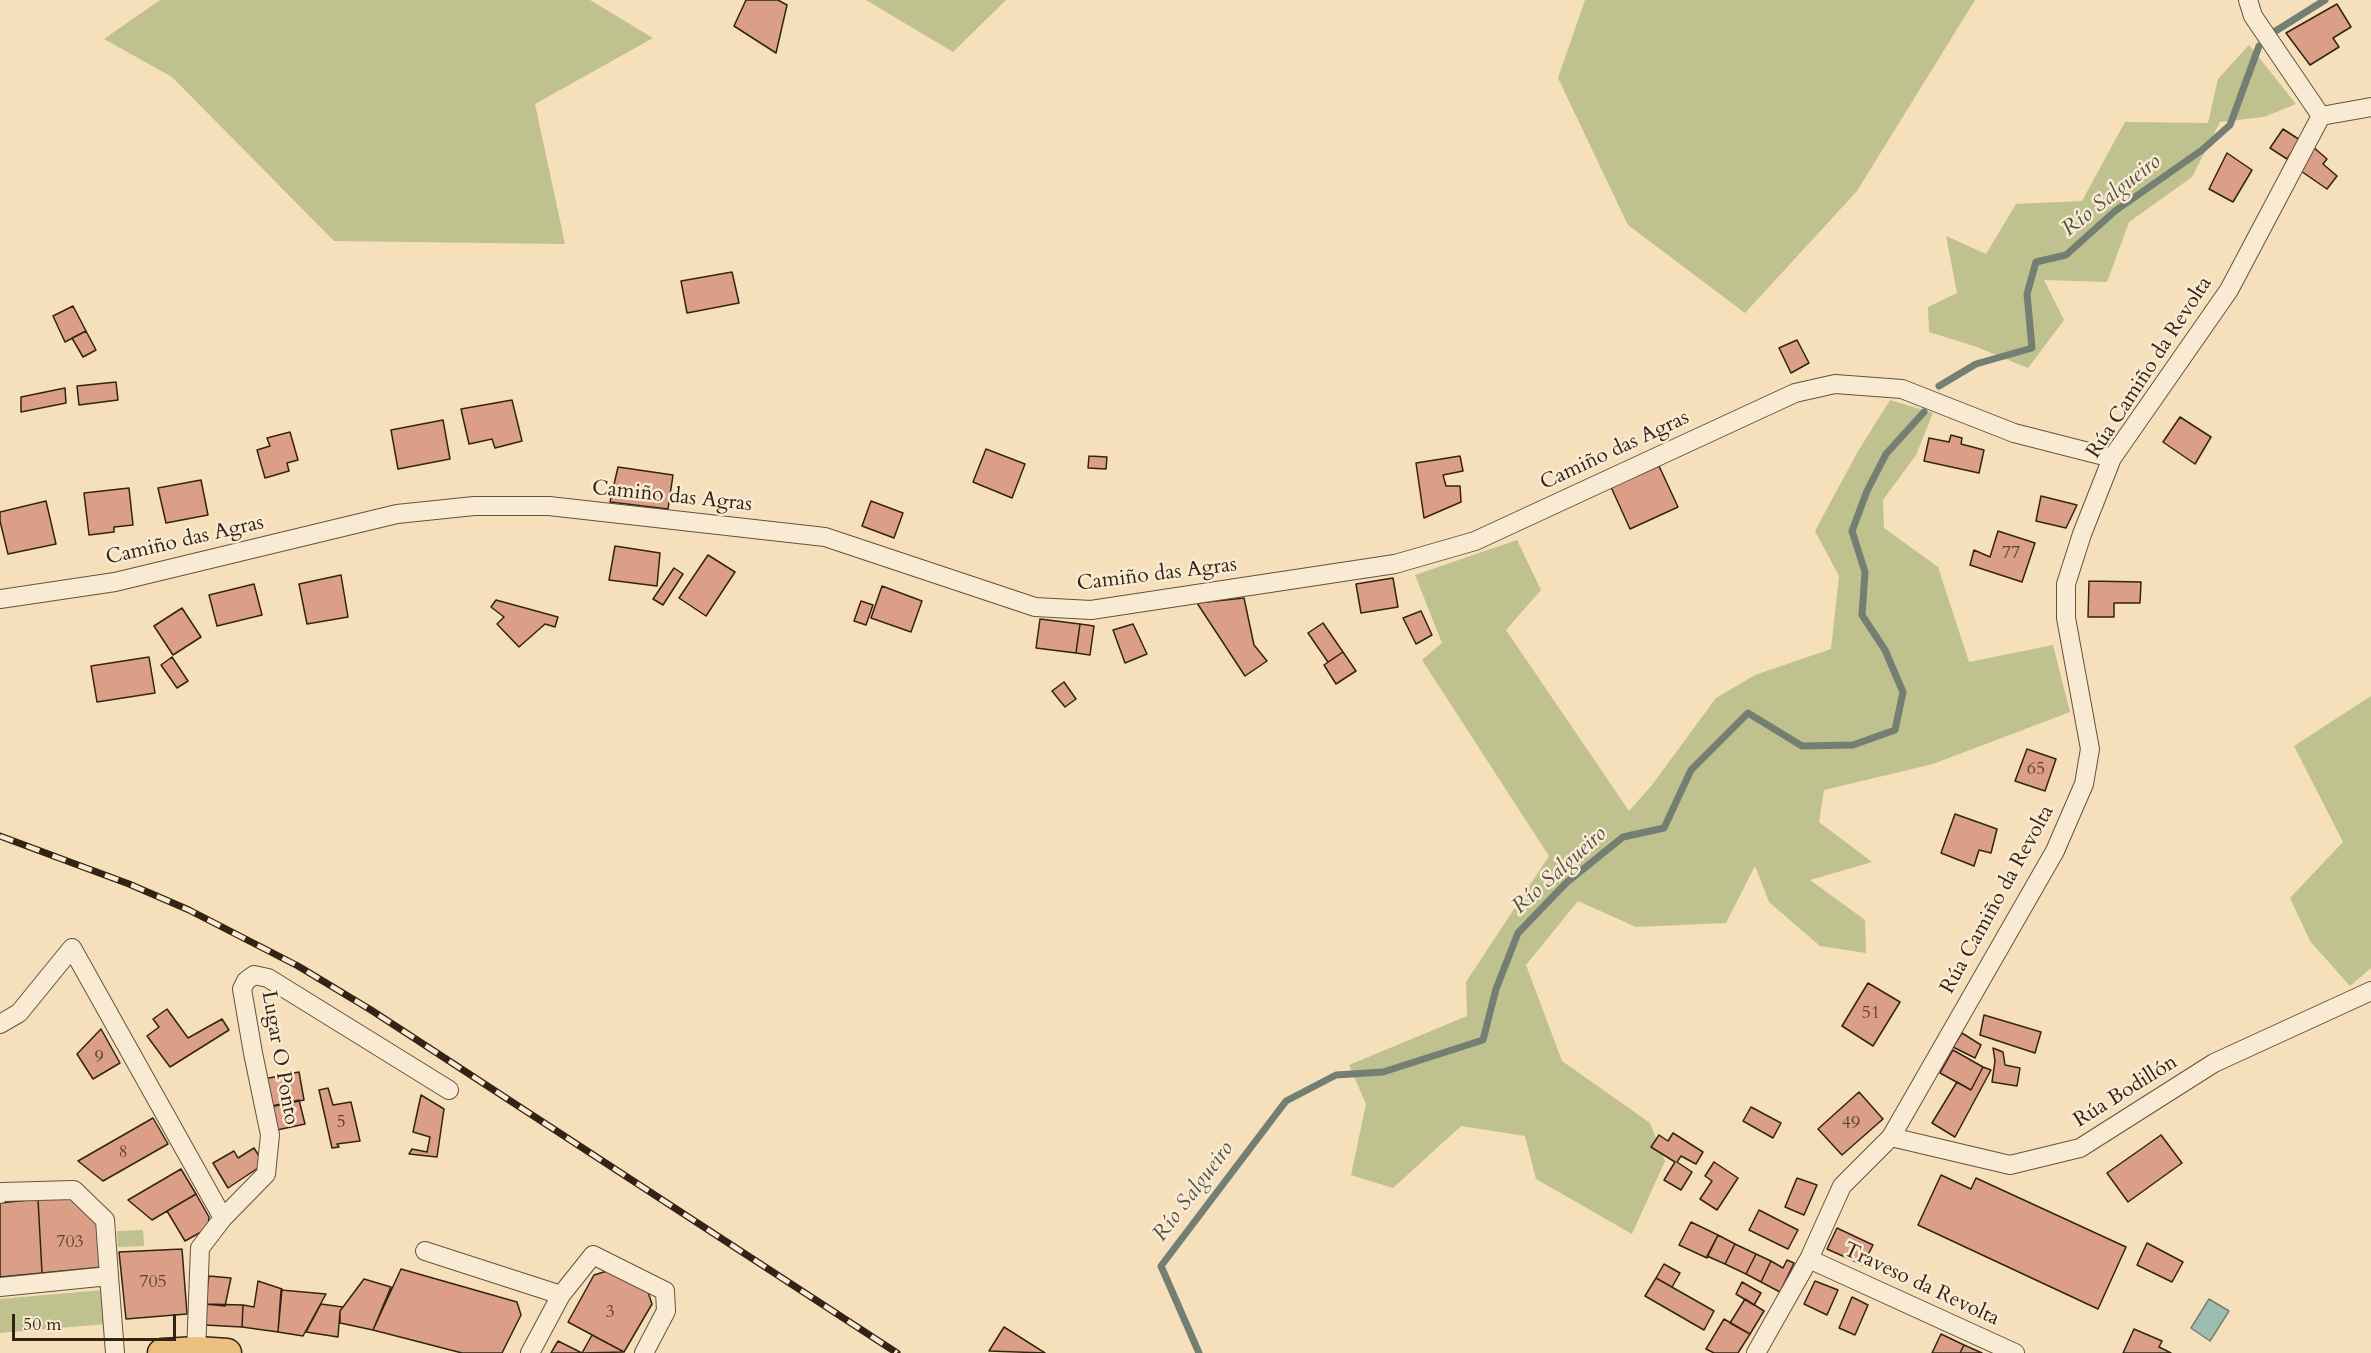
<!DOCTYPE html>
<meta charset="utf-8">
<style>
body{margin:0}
#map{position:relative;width:2371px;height:1353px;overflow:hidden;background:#f6dfbb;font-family:Cardo,serif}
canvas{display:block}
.scale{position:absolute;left:12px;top:1314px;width:164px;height:27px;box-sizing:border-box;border:3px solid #332314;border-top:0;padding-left:8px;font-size:18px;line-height:21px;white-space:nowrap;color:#332314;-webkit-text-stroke:4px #f9ead3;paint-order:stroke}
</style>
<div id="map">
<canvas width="2371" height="1353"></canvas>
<div class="scale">50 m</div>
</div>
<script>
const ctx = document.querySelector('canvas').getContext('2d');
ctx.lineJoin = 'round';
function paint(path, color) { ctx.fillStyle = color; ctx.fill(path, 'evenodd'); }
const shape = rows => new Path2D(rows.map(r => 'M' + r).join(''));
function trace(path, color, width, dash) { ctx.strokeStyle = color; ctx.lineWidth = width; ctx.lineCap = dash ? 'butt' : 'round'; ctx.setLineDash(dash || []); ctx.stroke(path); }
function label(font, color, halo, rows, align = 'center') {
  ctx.font = font + ' Cardo,serif'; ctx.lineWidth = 5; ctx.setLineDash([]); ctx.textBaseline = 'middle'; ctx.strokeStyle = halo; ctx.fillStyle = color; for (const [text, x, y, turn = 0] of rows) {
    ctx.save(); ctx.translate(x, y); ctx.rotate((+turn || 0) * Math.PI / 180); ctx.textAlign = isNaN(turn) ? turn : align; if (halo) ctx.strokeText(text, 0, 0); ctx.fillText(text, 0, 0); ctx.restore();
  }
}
paint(shape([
 [160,0,590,0,653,38,535,104,565,244,334,241,172,77,104,39],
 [866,0,1006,0,953,52],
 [1585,0,1975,0,1857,191,1745,313,1628,225,1558,78],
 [2249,45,2296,104,2264,117,2220,122,2192,177,2129,222,2107,282,2044,280,2064,320,2028,368,1977,347,1929,332,1928,307,1957,293,1946,236,1986,254,2016,204,2082,201,2125,122,2208,123,2218,79],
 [1890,400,1933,413,1916,455,1883,500,1884,528,1938,567,1969,662,2053,645,2070,712,1933,764,1824,790,1819,822,1872,862,1810,880,1865,920,1866,953,1820,946,1769,902,1755,866,1726,923,1636,927,1578,901,1526,965,1562,1061,1650,1123,1665,1161,1632,1234,1536,1179,1525,1136,1461,1126,1393,1188,1351,1175,1366,1104,1349,1065,1467,1016,1466,982,1549,856,1422,660,1442,643,1415,575,1517,540,1541,590,1506,630,1629,811,1652,785,1716,698,1755,675,1831,649,1839,576,1815,531,1857,453],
 [2371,696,2371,968,2350,986,2310,941,2290,898,2343,842,2294,746],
 [143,1230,144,1246,118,1247,117,1231],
 [103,1290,106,1324,0,1333,0,1299]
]), '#bfc18e');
const water = shape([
 [2209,1299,2229,1311,2210,1341,2191,1328,2209,1299]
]);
paint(water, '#9dbdb1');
trace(water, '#737f72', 1.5);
trace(shape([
 [2274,32,2325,0],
 [1939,386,1976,364,2032,348,2027,294,2036,262,2066,255,2115,211,2202,150,2230,125,2259,46],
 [1199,1353,1161,1266,1286,1101,1336,1075,1383,1072,1483,1040,1496,989,1518,933,1566,883,1623,837,1664,828,1691,770,1748,713,1802,746,1853,745,1895,730,1903,692,1885,650,1862,615,1865,572,1852,531,1867,491,1886,454,1924,412]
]), '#737f72', 7);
const building = shape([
 [746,0,778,0,787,5,776,53,734,26,746,0],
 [2337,4,2351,27,2333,38,2339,47,2310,65,2286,33,2337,4],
 [2283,129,2300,140,2287,159,2270,148,2283,129],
 [2312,146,2327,159,2323,164,2337,176,2327,189,2298,169,2312,146],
 [2227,153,2252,170,2233,202,2209,189,2227,153],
 [732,272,739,303,687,313,681,281,732,272],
 [73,306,86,331,65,342,53,316,73,306],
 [86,331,96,350,83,357,72,338,86,331],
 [1797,340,1809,363,1791,373,1779,348,1797,340],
 [116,382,118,400,79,405,77,386,116,382],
 [65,388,66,403,21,412,21,397,65,388],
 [512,400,522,441,495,448,492,439,469,444,461,409,512,400],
 [2180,417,2211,437,2195,464,2163,442,2180,417],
 [443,420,450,459,398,469,391,430,443,420],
 [290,432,298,460,287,463,289,471,265,478,257,450,270,446,267,438,290,432],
 [1951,435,1962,438,1961,444,1984,450,1979,473,1924,461,1929,438,1949,442,1951,435],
 [986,449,1025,464,1012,498,973,482,986,449],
 [1089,456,1107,457,1106,469,1088,468,1089,456],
 [1460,456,1463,471,1443,475,1446,486,1460,486,1461,502,1424,518,1416,463,1460,456],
 [1659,466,1678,507,1630,529,1611,487,1659,466],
 [618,467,673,475,668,509,610,502,618,467],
 [201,480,208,515,166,523,158,488,201,480],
 [129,488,133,525,114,527,114,532,89,535,84,493,129,488],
 [2041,496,2077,505,2066,528,2036,521,2041,496],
 [46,501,56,544,8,554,0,521,0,512,46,501],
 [871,501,903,513,894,538,862,526,871,501],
 [1998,531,2035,543,2022,582,1970,565,1974,550,1990,557,1998,531],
 [615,546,660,553,657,586,609,580,615,546],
 [708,555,735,572,706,616,679,598,708,555],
 [674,568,683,574,663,605,653,599,674,568],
 [341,575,348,617,307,624,299,584,341,575],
 [1393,578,1398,607,1361,613,1356,584,1393,578],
 [2089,581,2141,582,2140,603,2114,603,2114,617,2088,617,2089,581],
 [254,584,262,615,217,626,209,595,254,584],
 [882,586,922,601,911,632,871,618,882,586],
 [1244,598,1254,645,1267,661,1245,676,1197,603,1244,598],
 [496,600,558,617,555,627,545,624,519,647,497,624,504,617,491,607,496,600],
 [861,601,873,605,866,625,854,621,861,601],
 [182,608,201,637,173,655,154,626,182,608],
 [1421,611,1432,635,1416,644,1403,618,1421,611],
 [1040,619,1080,624,1076,653,1036,648,1040,619],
 [1323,623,1343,652,1328,662,1308,633,1323,623],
 [1080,624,1094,626,1090,655,1076,653,1080,624],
 [1133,624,1147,654,1125,663,1113,630,1133,624],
 [1343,652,1356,671,1336,684,1324,665,1343,652],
 [149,657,155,693,97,702,91,666,149,657],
 [172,657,188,681,177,688,161,665,172,657],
 [1064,682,1076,699,1065,707,1052,691,1064,682],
 [2027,749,2056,759,2045,791,2015,781,2027,749],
 [1955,814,1997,829,1991,853,1979,850,1974,866,1941,853,1955,814],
 [1868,983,1900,1002,1873,1046,1842,1026,1868,983],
 [167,1009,188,1038,222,1019,229,1030,170,1067,147,1036,159,1027,153,1019,167,1009],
 [1984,1015,2041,1032,2035,1053,1980,1035,1984,1015],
 [101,1029,120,1063,93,1079,77,1054,101,1029],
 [1962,1033,1981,1045,1975,1058,1953,1047,1962,1033],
 [1993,1048,2003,1052,2005,1065,2020,1068,2017,1086,1992,1082,1995,1061,1993,1048],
 [1953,1050,1983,1067,1971,1090,1940,1073,1953,1050],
 [1983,1067,1991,1070,1955,1137,1932,1123,1957,1082,1971,1090,1983,1067],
 [299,1072,304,1100,270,1107,264,1079,299,1072],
 [328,1088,333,1105,351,1102,360,1141,337,1144,339,1147,332,1148,319,1090,328,1088],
 [1859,1092,1883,1119,1842,1155,1818,1129,1859,1092],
 [421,1095,444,1109,437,1157,409,1154,412,1149,427,1152,430,1137,413,1132,421,1095],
 [299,1100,305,1124,277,1130,272,1106,299,1100],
 [1751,1107,1781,1123,1773,1138,1743,1121,1751,1107],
 [153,1118,168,1144,103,1181,78,1161,153,1118],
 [1673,1133,1703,1152,1696,1164,1681,1156,1677,1162,1692,1172,1681,1190,1664,1180,1675,1162,1651,1147,1659,1135,1668,1141,1673,1133],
 [2161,1135,2182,1163,2128,1202,2107,1173,2161,1135],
 [254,1148,259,1156,261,1154,261,1166,228,1188,213,1163,234,1151,238,1158,254,1148],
 [1714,1162,1738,1178,1717,1210,1700,1199,1712,1181,1705,1176,1714,1162],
 [181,1169,196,1194,152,1220,128,1200,181,1169],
 [1941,1175,1971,1189,1976,1178,2126,1247,2098,1309,1918,1225,1941,1175],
 [1797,1178,1817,1185,1804,1215,1785,1207,1797,1178],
 [196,1194,209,1217,208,1228,185,1241,167,1211,196,1194],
 [66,1195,97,1219,103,1267,42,1273,38,1199,66,1195],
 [38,1199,42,1273,0,1277,0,1203,38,1199],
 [1759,1210,1798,1230,1788,1249,1749,1230,1759,1210],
 [1691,1222,1718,1235,1707,1258,1679,1245,1691,1222],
 [1837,1228,1873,1245,1863,1265,1827,1249,1837,1228],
 [1718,1235,1735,1244,1725,1264,1707,1256,1718,1235],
 [2147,1243,2183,1262,2172,1282,2137,1265,2147,1243],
 [1735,1244,1756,1254,1746,1274,1725,1264,1735,1244],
 [182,1249,187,1314,126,1319,119,1252,182,1249],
 [1756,1254,1771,1261,1761,1282,1746,1274,1756,1254],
 [1787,1260,1794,1263,1780,1292,1761,1282,1771,1261,1783,1268,1787,1260],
 [1664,1264,1680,1273,1672,1287,1656,1278,1664,1264],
 [401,1269,517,1302,521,1315,502,1353,462,1353,373,1330,401,1269],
 [607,1271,648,1292,652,1304,624,1352,568,1322,594,1275,607,1271],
 [209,1276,231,1278,225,1306,205,1304,209,1276],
 [1656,1278,1714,1311,1704,1330,1645,1296,1656,1278],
 [364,1279,391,1287,373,1330,340,1323,340,1311,364,1279],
 [258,1281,282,1289,278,1332,242,1327,243,1305,254,1307,258,1281],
 [1815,1281,1838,1290,1827,1315,1804,1304,1815,1281],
 [1742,1282,1761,1293,1754,1305,1736,1294,1742,1282],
 [281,1290,326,1294,303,1336,278,1332,281,1290],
 [1852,1297,1868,1305,1855,1335,1839,1328,1852,1297],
 [1745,1299,1764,1311,1750,1334,1730,1323,1745,1299],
 [205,1304,243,1305,242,1327,205,1325,205,1304],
 [321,1304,343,1307,340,1311,338,1337,306,1332,321,1304],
 [1724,1319,1750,1334,1738,1353,1714,1353,1706,1349,1724,1319],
 [1004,1327,1045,1353,989,1351,1004,1327],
 [2134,1329,2162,1341,2159,1347,2171,1353,2123,1353,2134,1329],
 [1941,1334,1964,1345,1960,1353,1932,1353,1941,1334],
 [592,1335,624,1352,582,1353,592,1335],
 [558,1341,582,1353,583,1353,551,1353,558,1341],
 [1964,1345,1982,1353,1960,1353,1964,1345]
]);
paint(building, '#da9f86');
trace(building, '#332314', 1.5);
const minor = shape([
 [2321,116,2371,107],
 [0,599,115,582,397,514,474,506,549,506,825,537,1035,607,1091,610,1395,564,1475,541,1795,393,1835,384,1902,389,2014,433,2112,458],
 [0,1024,19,1013,72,948,223,1218,200,1248,196,1353],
 [1891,1137,2010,1165,2080,1148,2214,1063,2371,991],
 [0,1194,2,1192,74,1190,105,1220,109,1276],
 [223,1218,266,1174,270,1135,253,1053,242,989,246,981,254,975,268,978,449,1090],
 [425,1251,561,1295],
 [1809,1259,2015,1353],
 [0,1287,109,1276,115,1353],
 [530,1353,561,1295,593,1255,665,1291,666,1311,644,1353],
 [1756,1353,1809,1259,1842,1186,1891,1137,2055,851,2084,784,2090,749,2066,618,2066,584,2082,534,2112,458,2229,290,2321,116,2253,16,2248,0]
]);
const primary = shape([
 [162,1353,198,1351,227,1353]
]);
trace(minor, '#64523e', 20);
trace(primary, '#332314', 31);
trace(minor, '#f9ead3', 18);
trace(primary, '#ebc07e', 28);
const rail = shape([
 [0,836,129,884,189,910,298,966,371,1010,897,1353]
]);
trace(rail, '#332314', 7);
trace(rail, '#f9ead3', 4.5, [14]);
label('18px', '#5d4230', null, [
 ["77",2011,554],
 ["65",2036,770],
 ["51",1871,1014],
 ["9",99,1058],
 ["5",341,1123],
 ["49",1851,1124],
 ["8",123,1153],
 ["703",70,1243],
 ["705",153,1283],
 ["3",610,1313]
]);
label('21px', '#332314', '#f9ead3', [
 ["Rúa Camiño da Revolta",2150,368,-57],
 ["Camiño das Agras",1615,451,-25],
 ["Camiño das Agras",672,497,6],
 ["Camiño das Agras",185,541,-13],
 ["Camiño das Agras",1157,575,-7],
 ["Rúa Camiño da Revolta",1998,900,-61],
 ["Lugar O Ponto",279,1058,80],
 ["Rúa Bodillón",2126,1092,-32],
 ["Traveso da Revolta",1921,1285,25]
]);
label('italic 22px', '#535143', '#f9ead3', [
 ["Río Salgueiro",2112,196,-38],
 ["Río Salgueiro",1560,871,-42],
 ["Río Salgueiro",1194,1192,-53]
]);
</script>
